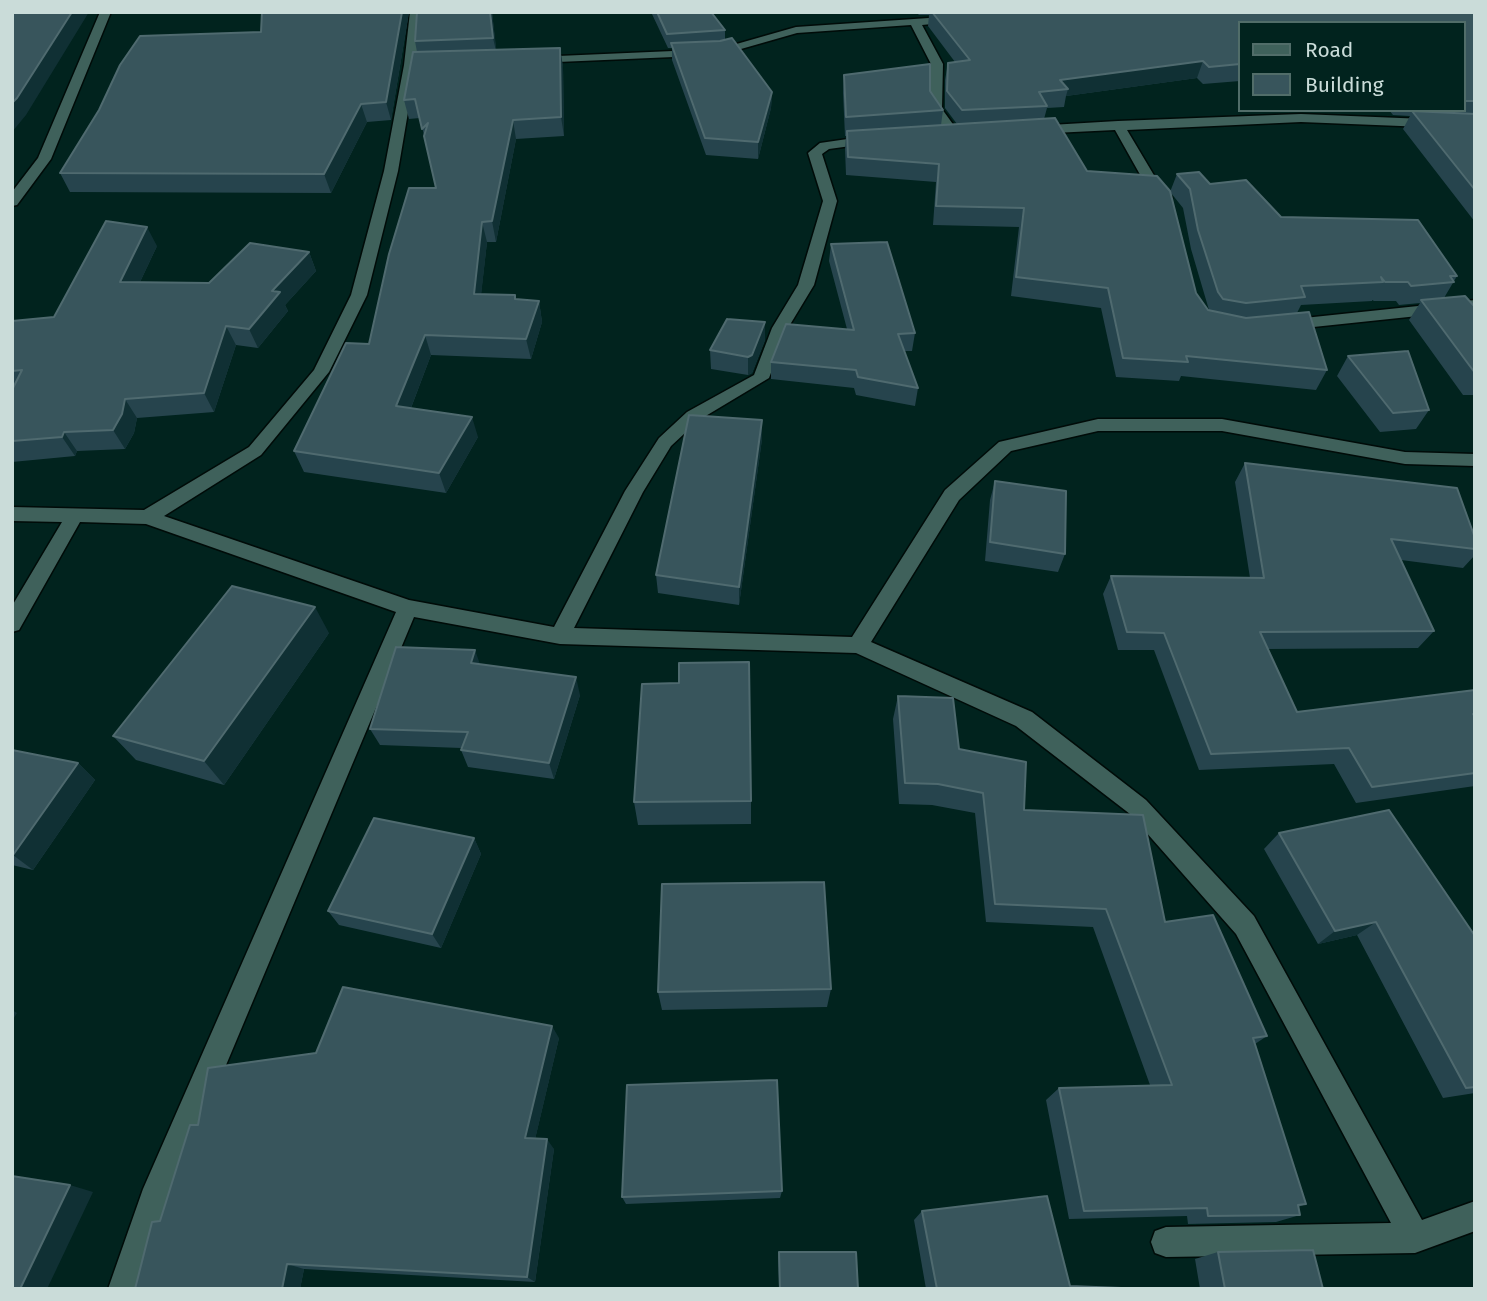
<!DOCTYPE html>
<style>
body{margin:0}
#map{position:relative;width:1487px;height:1301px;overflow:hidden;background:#01231e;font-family:"Fira Sans",sans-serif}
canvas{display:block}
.frame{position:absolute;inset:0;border:14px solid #cadcd9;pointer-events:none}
.legend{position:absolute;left:1238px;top:21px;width:228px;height:91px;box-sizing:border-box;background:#01231e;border:2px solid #516d69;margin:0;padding:9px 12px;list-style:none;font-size:21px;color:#cadcd9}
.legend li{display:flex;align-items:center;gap:14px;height:35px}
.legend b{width:35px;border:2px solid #516d69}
</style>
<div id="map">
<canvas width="1487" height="1301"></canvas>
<div class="frame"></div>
<ul class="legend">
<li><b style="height:9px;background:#3f615b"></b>Road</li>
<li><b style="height:19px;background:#38555c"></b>Building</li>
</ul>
</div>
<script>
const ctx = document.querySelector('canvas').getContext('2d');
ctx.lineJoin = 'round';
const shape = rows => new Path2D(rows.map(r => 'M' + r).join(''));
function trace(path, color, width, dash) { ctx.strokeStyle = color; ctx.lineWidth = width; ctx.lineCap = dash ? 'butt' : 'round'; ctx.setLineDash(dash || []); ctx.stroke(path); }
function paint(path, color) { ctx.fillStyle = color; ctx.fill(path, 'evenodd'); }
const minor = shape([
 [100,12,111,12,51,159,17,205,12,206,12,192,38,158,100,12],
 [410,12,420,12,416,65,398,171,367,295,329,372,261,455,164,516,409,600,554,627,625,491,659,438,687,412,754,375,772,328,798,285,823,201,808,153,820,143,875,135,880,136,880,142,829,149,822,154,837,201,814,285,788,328,769,378,699,420,671,446,643,492,574,628,852,637,945,490,999,442,1098,419,1222,419,1405,452,1475,454,1475,466,1405,464,1222,431,1098,431,1011,451,959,500,871,642,1032,712,1146,800,1254,916,1422,1220,1475,1201,1475,1231,1415,1253,1166,1257,1155,1253,1151,1242,1155,1231,1166,1227,1391,1223,1236,934,1130,814,1016,726,856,653,560,644,414,617,169,1201,140,1289,108,1289,143,1189,396,612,146,524,80,522,19,630,12,632,12,606,62,522,12,521,12,507,144,510,249,447,314,370,351,295,384,171,404,65,410,12],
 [958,16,963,19,962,21,922,25,943,64,942,109,960,134,954,138,949,137,930,109,931,64,911,25,797,33,720,55,535,63,529,60,535,57,719,49,796,27,958,16],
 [1301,114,1475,121,1475,129,1301,122,1127,130,1158,182,1172,198,1165,202,1160,201,1147,187,1115,130,1033,134,1027,130,1033,126,1118,121,1301,114],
 [1475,300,1475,310,1285,330,1277,325,1285,320,1475,300]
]);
trace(minor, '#000b08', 3);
paint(minor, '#3f615b');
paint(shape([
 [262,12,409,12,391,120,367,122,331,193,70,192,60,173,261,32],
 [492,12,496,50,560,48,563,67,564,136,516,139,496,242,487,242,481,294,516,299,539,301,542,322,531,359,431,355,411,408,478,437,446,493,304,472,294,451,369,344,436,188,420,118,409,119,404,100,417,52,415,41],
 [651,12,711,12,725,30,725,40,772,92,771,108,758,159,706,155,672,60,672,48,668,48],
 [916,12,1475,12,1475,222,1403,129,1410,116,1393,115,1389,110,1464,110,1464,23,1240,23,1240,81,1203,84,1197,78,1066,96,1064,107,1047,108,1044,119,1087,171,1170,192,1177,174,1210,184,1281,217,1457,276,1444,298,1475,307,1475,395,1463,395,1409,320,1420,303,1399,305,1396,301,1374,301,1372,300,1372,301,1301,305,1297,313,1327,370,1316,390,1181,376,1179,381,1116,377,1101,308,1011,296,1019,227,933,225,936,182,846,175,845,149,846,136,845,136,843,93,844,75,930,91,943,110,941,125,957,124,945,108,945,80,948,63,955,62,928,26,929,15,919,15],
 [1171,193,1183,208,1191,249,1209,310,1196,293],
 [831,244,915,333,912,351,904,351,918,388,915,406,856,395,854,388,771,379,771,362,847,329,829,261],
 [157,246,140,282,209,283,309,252,316,271,285,305,288,311,258,348,236,345,214,412,137,418,134,433,125,449,77,451,75,456,12,462,12,321,54,317],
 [765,322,765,340,752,373,748,375,711,369,710,350],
 [1348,356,1429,410,1416,429,1380,432,1337,376],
 [762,420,762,439,739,605,658,593,656,575],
 [1245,463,1475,538,1475,555,1463,568,1401,560,1434,631,1418,648,1268,649,1297,712,1475,690,1475,786,1356,803,1334,764,1199,770,1154,650,1118,650,1103,594,1111,576,1250,578,1235,482],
 [995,481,1065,554,1058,572,985,561,990,500],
 [329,633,224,785,136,760,113,736],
 [480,665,580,695,554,779,468,767,461,750,461,748,380,745,370,729],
 [898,696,959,749,1024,810,1165,922,1267,1036,1255,1044,1306,1204,1298,1207,1300,1215,1276,1222,1188,1224,1187,1216,1069,1219,1046,1100,1059,1088,1150,1085,1093,927,986,922,975,813,932,805,899,804,893,719],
 [12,750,78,763,95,780,33,870,12,865],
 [751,801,751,824,638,825,634,802],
 [1279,833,1475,936,1475,1093,1443,1098,1357,935,1318,944,1264,849],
 [474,838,481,854,441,948,339,925,328,911],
 [831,989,827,1007,662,1010,658,992],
 [559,1038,535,1139,554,1149,535,1282,304,1269,300,1289,135,1289,198,1125],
 [782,1191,780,1198,626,1204,622,1197],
 [922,1211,1070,1286,1147,1289,926,1289,914,1220],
 [779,1252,858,1289,779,1289,778,1257],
 [1218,1252,1323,1289,1200,1289,1195,1259]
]), '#26444d');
paint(shape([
 [72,12,89,12,26,115,12,132,12,103],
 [402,12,409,12,391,120,386,102],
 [490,12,492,12,497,55,493,38],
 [560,48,563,67,564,136,561,117],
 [1203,61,1197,78,1066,96,1068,89,1060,80],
 [772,92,771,108,758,159,758,142],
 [361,104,367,122,331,193,324,174],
 [513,120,516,139,496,242,492,221],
 [482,222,487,242,479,314,474,294],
 [147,227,157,246,131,301,120,282],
 [309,252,316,271,285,305,288,311,258,348,249,329,272,291],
 [539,301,542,322,531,359,526,339],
 [765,322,765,340,752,373,748,375,748,357],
 [226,326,236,345,214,412,204,393],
 [425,335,431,355,404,426,396,406],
 [125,399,137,418,134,433,125,449,113,430],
 [472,417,478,437,446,493,439,473],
 [762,420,762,439,739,605,739,587],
 [64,432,77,451,75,456,62,437],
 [315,607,329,633,224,785,204,761],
 [475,650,481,667,471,663],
 [576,677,580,695,554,779,549,763],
 [78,763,95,780,33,870,13,855],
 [474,838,481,854,441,948,432,934],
 [1376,922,1357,935,1318,944,1335,931],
 [12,1010,17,1013,12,1021],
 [552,1026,559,1038,533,1148,525,1138],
 [547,1139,554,1149,535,1282,527,1277],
 [70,1185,93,1192,47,1289,20,1289],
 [287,1264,304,1269,300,1289,282,1289]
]), '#103034');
const building = shape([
 [12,12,72,12,17,98,12,103,12,12],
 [262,12,402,12,386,102,361,104,324,174,60,173,99,110,120,65,140,36,261,32,262,12],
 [417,12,490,12,493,38,415,41,417,12],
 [657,12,711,12,725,30,667,34,657,12],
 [932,12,1475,12,1475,101,1464,101,1464,23,1240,23,1240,64,1209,67,1203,61,1060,80,1068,89,1039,92,1047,106,962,110,947,91,948,63,970,60,932,12],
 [732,38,772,92,758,142,705,138,671,43,720,41,732,38],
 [560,48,561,117,513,120,492,221,482,222,474,294,515,295,515,299,539,301,526,339,425,335,396,406,472,417,439,473,294,451,346,343,369,344,389,254,409,188,436,188,424,136,428,123,422,129,415,99,404,100,413,52,560,48],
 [930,64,930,91,943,110,846,117,844,75,930,64],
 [1412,111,1475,114,1475,190,1412,111],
 [1055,118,1087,171,1157,176,1170,191,1196,293,1208,310,1246,318,1309,312,1327,370,1186,356,1188,362,1123,358,1108,288,1016,277,1024,208,936,206,939,164,848,157,847,131,1055,118],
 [1199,172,1210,184,1246,180,1281,217,1418,220,1457,276,1450,276,1454,282,1411,286,1408,282,1385,282,1381,277,1383,282,1301,286,1305,297,1246,303,1223,299,1218,292,1198,230,1190,189,1177,174,1199,172],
 [106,221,147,227,120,282,209,283,250,243,309,252,272,291,280,292,249,329,226,326,204,393,125,399,122,414,113,430,64,432,62,437,12,441,12,390,22,370,12,371,12,321,54,317,106,221],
 [887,242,915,333,898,334,918,388,858,377,856,370,771,362,786,324,854,330,831,244,887,242],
 [1465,296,1475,307,1475,373,1421,300,1465,296],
 [727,319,765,322,752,355,748,357,710,350,727,319],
 [1408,351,1429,410,1393,413,1348,356,1408,351],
 [689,415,762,420,739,587,656,575,689,415],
 [1245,463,1457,488,1475,538,1475,549,1391,539,1434,631,1260,632,1297,712,1475,690,1475,714,1473,714,1475,717,1475,773,1372,787,1349,748,1211,754,1164,633,1127,632,1111,576,1264,578,1245,463],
 [995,481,1066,491,1065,554,990,542,995,481],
 [232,586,315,607,204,761,113,736,232,586],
 [396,647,475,650,471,663,576,677,549,763,461,750,468,732,370,729,396,647],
 [749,662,751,801,634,802,642,684,679,683,679,663,749,662],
 [898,696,953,698,959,749,1026,762,1024,810,1143,815,1165,922,1213,915,1267,1036,1253,1038,1306,1204,1298,1205,1300,1215,1208,1216,1207,1208,1084,1211,1059,1088,1172,1085,1106,909,995,904,983,793,938,784,905,783,898,696],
 [12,750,78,763,13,855,12,855,12,750],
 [1389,810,1475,936,1475,1087,1466,1088,1376,922,1335,931,1279,833,1389,810],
 [374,818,474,838,432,934,328,911,374,818],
 [824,882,831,989,658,992,662,884,824,882],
 [343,987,552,1026,525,1138,547,1139,527,1277,287,1264,282,1289,135,1289,152,1222,160,1221,190,1125,198,1125,208,1068,316,1053,343,987],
 [777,1080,782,1191,622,1197,627,1085,777,1080],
 [12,1176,70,1185,20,1289,12,1289,12,1176],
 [1047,1196,1070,1286,1147,1289,937,1289,922,1211,1047,1196],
 [1313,1250,1323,1289,1225,1289,1218,1252,1313,1250],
 [779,1252,856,1252,858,1289,780,1289,779,1252]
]);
paint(building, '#38555c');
trace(building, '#4f6a6f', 2);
</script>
